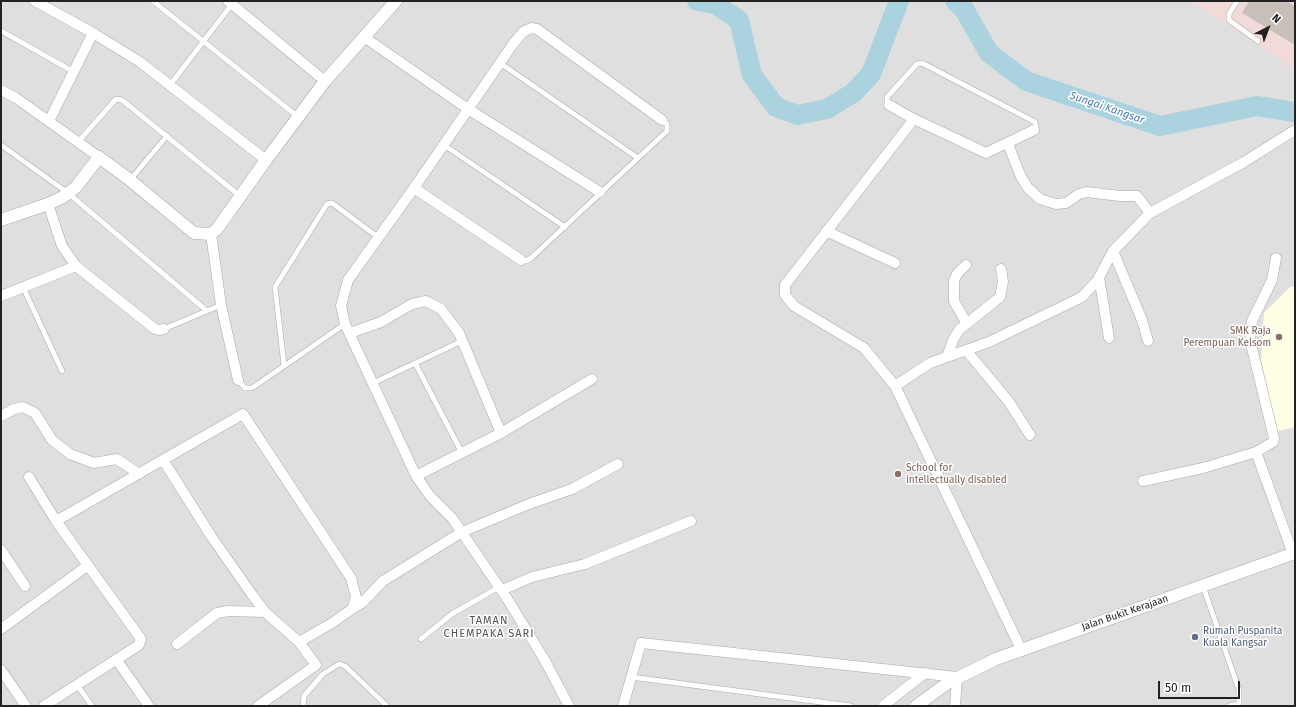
<!DOCTYPE html>
<style>
body{margin:0}
#map{position:relative;width:1296px;height:707px;overflow:hidden;background:#f2efe9;font-family:"Fira Sans",sans-serif}
canvas{display:block}
.frame{position:absolute;inset:0;border:2px solid #222;pointer-events:none}
.north{position:absolute;left:1248px;top:8px;width:40px;height:40px;-webkit-text-stroke:3px #fff;paint-order:stroke;rotate:42deg;font-size:11px;font-weight:700;line-height:16px;text-align:center;color:#222}
.north::after{content:'';display:block;margin:auto;width:14px;height:18px;background:#222;clip-path:polygon(50% 0,100% 100%,50% 72%,0 100%)}
.scale{position:absolute;left:1158px;top:681px;width:82px;height:18px;box-sizing:border-box;border:2px solid #222;border-top:0;padding-left:5px;font-size:12px;line-height:14px;white-space:nowrap;color:#222;-webkit-text-stroke:3px #fff;paint-order:stroke}
</style>
<div id="map">
<canvas width="1296" height="707"></canvas>
<div class="frame"></div>
<div class="north">N</div>
<div class="scale">50 m</div>
</div>
<script>
const ctx = document.querySelector('canvas').getContext('2d');
ctx.lineJoin = 'round';
function paint(path, color) { ctx.fillStyle = color; ctx.fill(path, 'evenodd'); }
const shape = rows => new Path2D(rows.map(r => 'M' + r).join(''));
function trace(path, color, width, dash) { ctx.strokeStyle = color; ctx.lineWidth = width; ctx.lineCap = dash ? 'butt' : 'round'; ctx.setLineDash(dash || []); ctx.stroke(path); }
function label(font, color, halo, rows, align = 'center') {
  ctx.font = font + ' "Fira Sans",sans-serif'; ctx.lineWidth = 3; ctx.setLineDash([]); ctx.textBaseline = 'middle'; ctx.strokeStyle = halo; ctx.fillStyle = color; for (const [text, x, y, turn = 0] of rows) {
    ctx.save(); ctx.translate(x, y); ctx.rotate((+turn || 0) * Math.PI / 180); ctx.textAlign = isNaN(turn) ? turn : align; if (halo) ctx.strokeText(text, 0, 0); ctx.fillText(text, 0, 0); ctx.restore();
  }
}
paint(shape([
 [1,1,1295,1,1295,706,1,706]
]), '#e0dfdf');
paint(shape([
 [1190,1,1295,1,1295,69]
]), '#f2dad9');
paint(shape([
 [1295,286,1295,427,1278,431,1261,361,1264,313,1290,287]
]), '#ffffe5');
trace(shape([
 [697,1,715,4,739,20,752,75,776,107,797,115,827,109,853,93,871,74,899,1],
 [955,1,964,9,989,53,1026,81,1160,126,1257,106,1295,112]
]), '#aad3df', 20);
paint(shape([
 [1249,1,1286,1,1295,6,1295,45,1242,13]
]), '#c7bfb8');
const service = shape([
 [153,1,297,116],
 [1237,1,1229,14,1229,20,1258,41],
 [1,31,74,72],
 [500,63,638,158],
 [170,85,232,4],
 [889,105,887,101,887,97,917,64,922,63,1035,122,1036,126,1034,130],
 [78,142,116,99,122,100,240,196],
 [1,145,68,193,207,311],
 [444,145,565,227],
 [130,180,167,136],
 [521,260,526,261,531,258,667,131,667,124,662,120],
 [23,287,62,371],
 [164,329,221,305],
 [415,363,462,453],
 [284,365,275,287,327,204,332,203,379,238],
 [238,380,245,388,252,388,345,324],
 [373,383,462,341],
 [1203,586,1239,690,1239,704,1229,706],
 [421,639,452,614,499,587],
 [631,677,851,706],
 [77,685,92,706],
 [303,706,304,696,323,674,339,664,345,666,387,706]
]);
const minor = shape([
 [35,1,93,33,140,62,266,160],
 [228,1,325,81],
 [364,37,468,109,600,192],
 [1,90,16,98,99,157],
 [889,105,914,119,986,153,1034,130],
 [914,119,785,285,785,295,794,306,864,348,895,386,1021,649],
 [49,121,93,33],
 [1008,144,1021,177,1028,188,1040,199,1056,204,1066,203,1079,194,1087,192,1120,196,1137,196,1150,213],
 [414,188,521,260],
 [48,204,62,246,76,266,155,329,159,330,164,329],
 [826,231,895,263],
 [211,234,221,305,238,380],
 [1113,251,1142,320,1148,341],
 [966,265,957,274,954,281,954,301,967,324],
 [1099,277,1109,338],
 [1,296,76,266],
 [350,333,381,322,412,304,426,301,441,309,459,333,501,433],
 [966,350,1009,402,1030,435],
 [947,357,953,340,959,330,1000,297,1003,282,1001,269],
 [895,386,930,363,989,342,1082,297,1097,281,1113,251,1150,213,1244,162,1295,130],
 [1,416,14,409,23,407,35,413,52,440,70,454,94,463,117,459,139,474],
 [1256,452,1293,554],
 [163,460,211,536,253,596,265,612,299,642,316,665,258,706],
 [416,476,501,433,592,379],
 [29,477,56,521,141,639,139,645,44,706],
 [1143,481,1203,468,1256,452,1273,442,1274,438,1250,340,1252,321,1272,280,1276,258],
 [56,521,243,414,351,578,356,597,352,609,332,623,299,642],
 [1,550,25,586],
 [502,590,532,577,585,564,691,521],
 [352,609,363,602,383,581,462,532,529,504,572,489,618,464],
 [1,629,87,566],
 [177,644,217,613,228,611,265,612],
 [116,659,149,706],
 [1,670,26,706],
 [569,706,544,659,508,600,452,518,430,496,416,476,345,324,341,306,348,280,414,188,513,44,523,32,531,28,537,29,662,120],
 [623,706,641,643,957,677,955,706],
 [883,706,925,673]
]);
const tertiary = shape([
 [1,220,48,204,63,197,76,187,99,157,130,180,194,233,211,234,217,229,266,160,325,81,396,1],
 [916,706,949,682,996,659,1295,553]
]);
trace(service, '#a9a9a9', 6);
trace(minor, '#a9a9a9', 11);
trace(tertiary, '#a9a9a9', 13);
trace(service, '#fff', 5);
trace(minor, '#fff', 10);
trace(tertiary, '#fff', 12);
for (const [x, y, r, color] of [
 [1279,337,4,"#8d6e63"],
 [898,474,4,"#8d6e63"],
 [1195,637,4,"#5c6f8a"]
]) { const dot = new Path2D(); dot.arc(x, y, r, 0, 2 * Math.PI); ctx.fillStyle = color; ctx.fill(dot); trace(dot, '#fff', 1.5); }
label('10px', '#785e54', '#fff', [
 ["SMK Raja",1271,331],
 ["Perempuan Kelsom",1271,343],
 ["School for",906,468,"left"],
 ["intellectually disabled",906,480,"left"]
], 'right');
label('10px', '#222', '#fff', [
 ["Jalan Bukit Kerajaan",1125,613,-19]
]);
label('10px', '#4e5e75', '#fff', [
 ["Rumah Puspanita",1203,631],
 ["Kuala Kangsar",1203,643]
], 'left');
label('italic 11px', '#4a7aab', '#fff', [
 ["Sungai Kangsar",1107,108,19]
]);
ctx.letterSpacing = '1px';
label('11px', '#555', '#fff', [
 ["TAMAN",489,621],
 ["CHEMPAKA SARI",489,634]
]);
ctx.letterSpacing = '0px';
</script>
